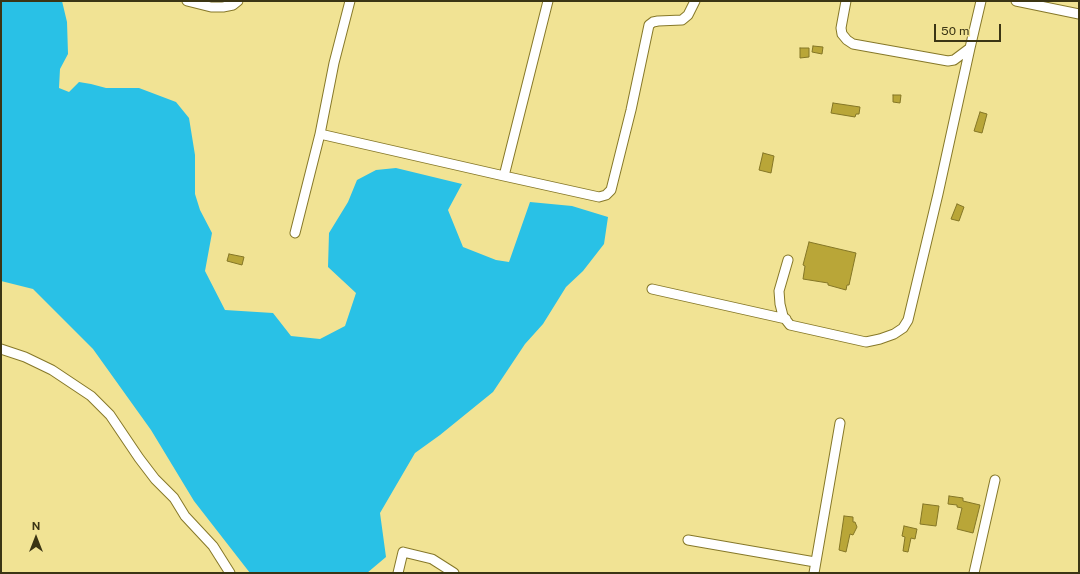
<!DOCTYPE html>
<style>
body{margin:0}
#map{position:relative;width:1080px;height:574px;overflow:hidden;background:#f1e394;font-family:"Public Sans",sans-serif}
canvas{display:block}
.frame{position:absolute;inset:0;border:2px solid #3b3514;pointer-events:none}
.north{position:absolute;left:16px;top:518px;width:40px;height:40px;-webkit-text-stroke:3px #f1e394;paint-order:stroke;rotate:0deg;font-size:11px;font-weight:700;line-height:16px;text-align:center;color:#3b3514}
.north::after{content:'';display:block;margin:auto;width:14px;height:18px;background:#3b3514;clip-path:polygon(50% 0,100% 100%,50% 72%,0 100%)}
.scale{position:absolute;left:934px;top:24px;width:67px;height:18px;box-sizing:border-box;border:2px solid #3b3514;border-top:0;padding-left:5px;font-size:12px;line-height:14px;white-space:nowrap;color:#3b3514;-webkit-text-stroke:3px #f1e394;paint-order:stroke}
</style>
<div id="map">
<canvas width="1080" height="574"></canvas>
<div class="frame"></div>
<div class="north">N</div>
<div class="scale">50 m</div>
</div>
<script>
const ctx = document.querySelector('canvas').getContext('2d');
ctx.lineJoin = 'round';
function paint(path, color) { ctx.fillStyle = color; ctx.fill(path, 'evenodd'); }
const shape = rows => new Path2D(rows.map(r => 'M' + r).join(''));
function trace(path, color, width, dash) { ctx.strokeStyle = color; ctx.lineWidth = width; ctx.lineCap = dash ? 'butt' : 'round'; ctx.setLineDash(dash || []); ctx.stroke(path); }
paint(shape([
 [1,1,62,1,67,22,68,54,60,69,59,88,69,92,79,82,91,84,106,88,139,88,176,102,189,118,195,155,195,194,200,210,212,233,205,271,225,310,273,313,291,336,320,339,345,326,356,293,328,267,329,233,348,202,357,180,376,170,396,168,462,184,448,210,463,247,496,260,509,262,530,202,572,206,608,217,604,244,583,271,566,287,543,324,525,344,493,392,440,435,415,453,380,513,386,557,367,573,250,573,194,501,151,430,93,349,33,289,1,281]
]), '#29c1e6');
const building = shape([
 [813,46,823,47,822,54,812,52,813,46],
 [800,48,809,48,809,57,800,58,800,48],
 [893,95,901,95,900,103,893,102,893,95],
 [833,103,860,107,859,114,856,114,855,117,831,113,833,103],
 [980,112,987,114,982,133,974,131,980,112],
 [763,153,774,156,771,173,759,170,763,153],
 [957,204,964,207,959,221,951,219,957,204],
 [809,242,856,253,849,285,847,285,846,290,828,285,828,283,803,279,805,266,803,265,809,242],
 [229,254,244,257,242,265,227,261,229,254],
 [949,496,963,498,963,501,980,505,973,533,957,529,962,508,957,507,957,505,948,504,949,496],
 [923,504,939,506,936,526,920,524,923,504],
 [844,516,853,517,853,522,855,522,857,527,853,535,850,534,846,552,839,550,844,516],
 [904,526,917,529,915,539,911,538,908,552,903,551,905,537,902,536,904,526]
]);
paint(building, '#b9a638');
trace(building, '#847626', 1);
const minor = shape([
 [187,1,211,7,223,7,233,5,238,1],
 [846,1,841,28,842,34,847,40,853,44,948,61,954,60,970,48],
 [1016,1,1079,14],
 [320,134,504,176,548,1],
 [504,176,599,197,606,195,611,190,631,110,649,25,653,22,658,21,682,20,688,15,695,1],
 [295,233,320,134,334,63,350,1],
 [788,260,779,291,780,304,783,316,790,325,866,342,880,339,894,334,903,328,908,320,938,194,970,48,981,1],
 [652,289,786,319],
 [1,349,25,357,52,370,91,396,110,415,139,458,155,479,174,498,185,516,213,546,230,573],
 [688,540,815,562],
 [398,573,403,552,432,559,454,573],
 [814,573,840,423],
 [974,573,995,480]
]);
trace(minor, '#867829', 11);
trace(minor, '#fff', 9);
</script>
